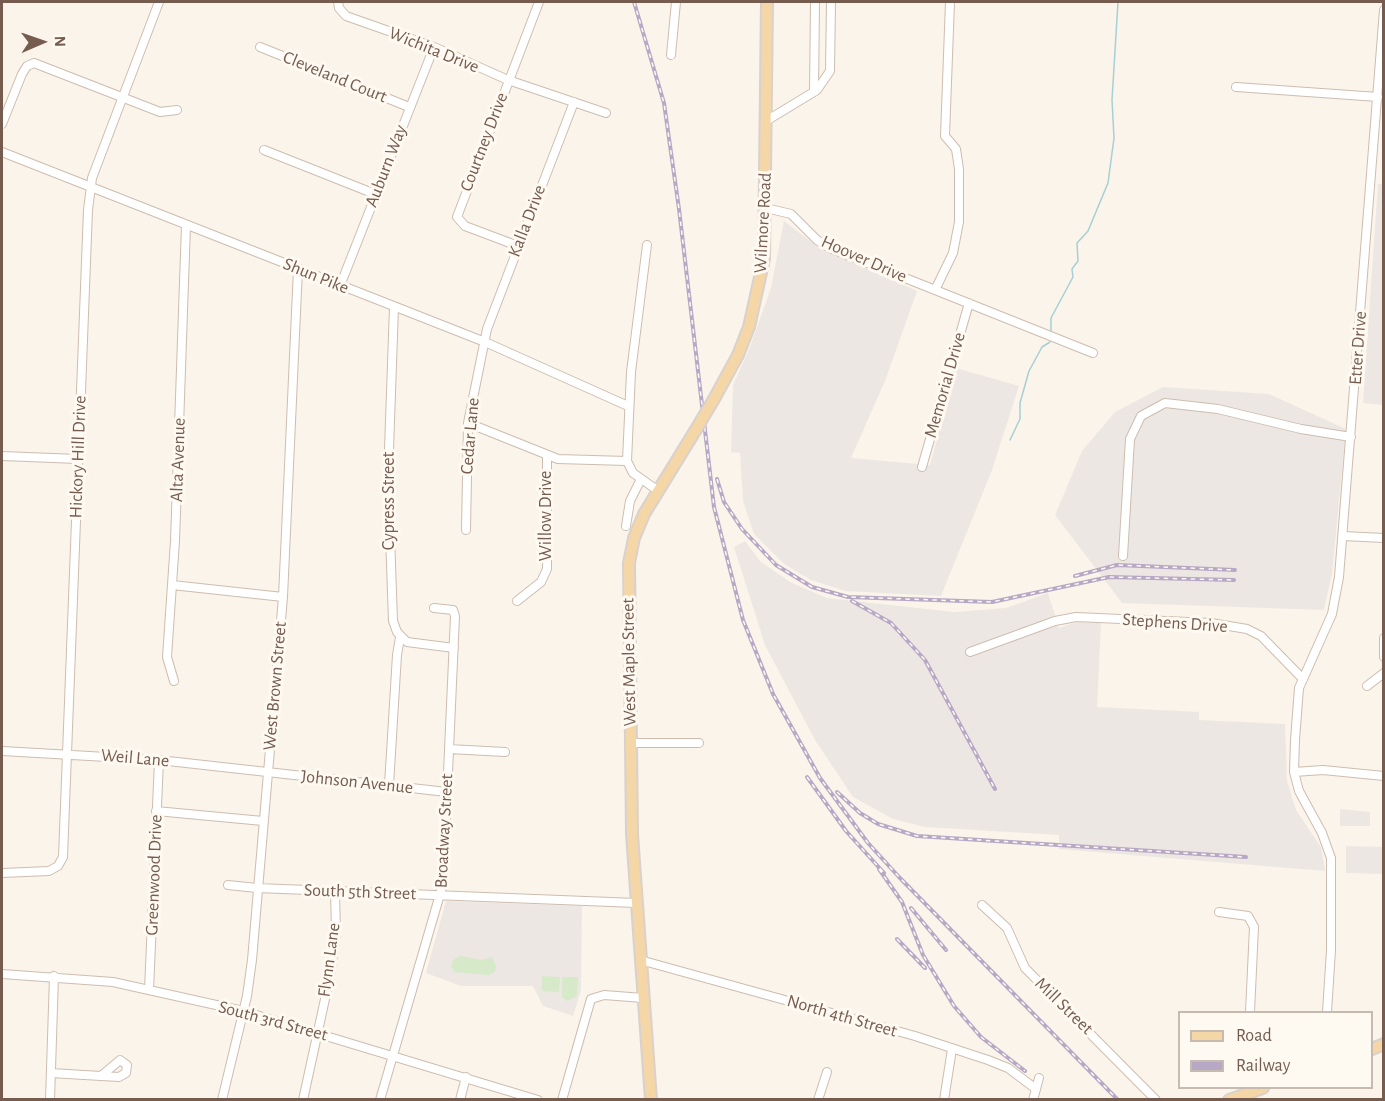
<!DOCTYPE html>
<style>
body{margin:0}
#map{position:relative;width:1385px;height:1101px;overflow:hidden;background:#fbf4ea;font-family:"Alegreya Sans",sans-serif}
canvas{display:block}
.frame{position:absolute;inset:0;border:3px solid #755c4f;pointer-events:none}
.legend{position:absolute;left:1178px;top:1011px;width:195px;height:78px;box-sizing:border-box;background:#fef9f1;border:2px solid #c7bab0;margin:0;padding:8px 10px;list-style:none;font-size:18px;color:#755c4f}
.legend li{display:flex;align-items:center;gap:12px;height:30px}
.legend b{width:30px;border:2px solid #c7bab0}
.north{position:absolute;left:12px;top:12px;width:60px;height:60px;-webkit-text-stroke:4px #fef9f1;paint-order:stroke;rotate:88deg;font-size:16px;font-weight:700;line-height:24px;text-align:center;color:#755c4f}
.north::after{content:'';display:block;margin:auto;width:21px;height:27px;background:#755c4f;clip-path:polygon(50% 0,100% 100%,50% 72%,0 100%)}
</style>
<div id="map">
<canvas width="1385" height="1101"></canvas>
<div class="frame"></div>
<ul class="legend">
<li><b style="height:8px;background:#f5d7a7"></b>Road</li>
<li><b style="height:8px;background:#b7a8c6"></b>Railway</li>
</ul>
<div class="north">N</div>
</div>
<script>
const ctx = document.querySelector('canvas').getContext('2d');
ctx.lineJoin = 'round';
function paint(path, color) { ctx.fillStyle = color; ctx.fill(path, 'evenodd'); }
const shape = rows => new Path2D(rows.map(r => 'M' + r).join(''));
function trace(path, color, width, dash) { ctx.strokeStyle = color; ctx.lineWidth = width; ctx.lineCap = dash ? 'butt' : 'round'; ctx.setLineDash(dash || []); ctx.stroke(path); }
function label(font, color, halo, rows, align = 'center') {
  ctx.font = font + ' "Alegreya Sans",sans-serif'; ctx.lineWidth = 6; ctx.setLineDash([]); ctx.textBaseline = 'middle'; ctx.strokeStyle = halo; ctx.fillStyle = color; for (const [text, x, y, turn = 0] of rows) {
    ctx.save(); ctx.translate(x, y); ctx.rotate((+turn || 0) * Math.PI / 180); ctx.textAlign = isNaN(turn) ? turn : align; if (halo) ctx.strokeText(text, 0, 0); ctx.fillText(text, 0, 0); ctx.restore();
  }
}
paint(shape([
 [1378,184,1384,184,1383,405,1363,403],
 [784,221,818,247,917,291,885,381,851,458,930,465,956,368,1019,386,992,470,941,596,845,591,811,580,784,564,754,534,743,501,740,453,731,452,733,385,750,347,771,288],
 [1163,387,1269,394,1346,429,1332,574,1324,610,1122,603,1055,515,1082,451,1115,412],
 [745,541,760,561,790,582,827,598,954,612,1006,608,1048,593,1059,628,1077,622,1101,623,1097,707,1199,712,1199,720,1285,724,1287,781,1296,810,1321,847,1325,871,1059,849,1059,835,925,827,893,819,853,797,815,740,765,645,734,547],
 [1340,809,1370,812,1370,826,1340,826],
 [1346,846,1383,847,1383,874,1346,873],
 [446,901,582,906,581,990,573,1016,543,1006,533,986,461,986,426,973]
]), '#ede7e3');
paint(shape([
 [460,956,482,960,492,957,496,966,495,972,489,975,454,972,451,966,453,960],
 [542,976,560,977,559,992,542,991],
 [562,977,578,977,577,996,567,1001,562,997]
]), '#d6e9c9');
trace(shape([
 [1051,332,1051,318,1073,277,1072,269,1078,261,1077,243,1088,231,1108,183,1114,138,1112,100,1118,2],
 [1010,440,1020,419,1020,403,1029,371,1042,347,1050,342]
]), '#a6cfd6', 1.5);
const minor = shape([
 [338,2,339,8,346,16,434,47,508,80,606,113],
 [260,47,409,107],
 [671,55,676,2],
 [1236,87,1378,97],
 [814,92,815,2],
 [766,121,817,90,830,71,831,2],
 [2,124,22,74,27,66,34,63,160,112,177,110],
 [264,150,375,194],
 [2,152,485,342,628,406],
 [766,208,791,214,817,240,830,248,1093,353],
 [647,245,631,372,627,461,633,473,657,490],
 [518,246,465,226,457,217,539,2],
 [340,286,434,47],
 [935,290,953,253,959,222,959,169,956,149,945,136,950,2],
 [394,307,388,478,393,621,397,632,407,642,454,648],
 [468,423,558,459,627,461],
 [2,456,78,459],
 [922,467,969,303],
 [626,526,630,501,641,479],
 [466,530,468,423,487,329,574,102],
 [1343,536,1384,538],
 [1123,556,1130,439,1141,416,1165,403,1218,409,1301,429,1351,437],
 [172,585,283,597],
 [517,601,541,582,547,569,547,455],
 [1384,638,1384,657],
 [970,652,1055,621,1076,617,1211,623,1247,629,1261,636,1303,679],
 [174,681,167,657,175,541,186,225],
 [1367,686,1384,673],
 [630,743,699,743],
 [449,749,505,752],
 [2,751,159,760,447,792],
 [1294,772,1323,770,1384,776],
 [389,785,397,655,400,637],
 [156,811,263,821],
 [2,873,49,871,58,866,63,857,88,210,92,178,159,2],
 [228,885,257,888,636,903],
 [982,905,1007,928,1025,968,1156,1100],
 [1219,912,1248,916,1254,927,1250,1012],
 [640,960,915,1036,988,1060,1008,1068,1036,1089],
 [2,974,113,982,243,1011,538,1100],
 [149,990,159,760],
 [1327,1012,1331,950,1331,858,1322,833,1299,791,1294,772,1295,740,1299,688,1332,614,1339,577,1384,10],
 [120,1060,127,1065,126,1073,119,1077,101,1076,120,1060],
 [51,1073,101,1076],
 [50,1100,54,976],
 [222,1100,247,996,252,960,283,597,298,269],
 [303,1100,330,976,336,932,335,891],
 [380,1100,443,884,455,616,453,610,434,608],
 [460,1100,466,1077],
 [562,1100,591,999,604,995,643,998],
 [818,1100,827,1072],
 [944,1100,952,1049],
 [1033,1100,1039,1078]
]);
const major = shape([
 [714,399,738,355,749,327,764,259,767,2],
 [1372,1049,1384,1044],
 [651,1100,632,834,629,563,634,538,644,514,695,431],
 [1229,1100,1263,1088]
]);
trace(minor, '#cdbdb0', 10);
trace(major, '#d8d1ce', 14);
trace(minor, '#fff', 8);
trace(major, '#f5d7a7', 10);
const rail = shape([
 [634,2,664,103,679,209,714,507,743,620,773,694,820,778,868,843,899,877,1118,1100],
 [717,479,724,502,742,529,776,565,812,587,848,597,992,602,1109,577,1234,580],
 [1075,576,1117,565,1235,570],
 [852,601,891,623,925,660,995,789],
 [807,777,846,831,884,873],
 [837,792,860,813,878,824,917,836,1246,857],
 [879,869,902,902,923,955,954,1006,981,1037,1025,1071],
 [911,908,946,950],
 [897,939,925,968]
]);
trace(rail, '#b7a8c6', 4);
trace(rail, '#fef9f1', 1.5, [4.5]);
const majorBridge = shape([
 [695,431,714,399]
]);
trace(majorBridge, '#d8d1ce', 14, []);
trace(majorBridge, '#f5d7a7', 10);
label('18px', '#755c4f', '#fef9f1', [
 ["Wichita Drive",434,50,22],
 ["Cleveland Court",335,77,22],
 ["Courtney Drive",484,142,-69],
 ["Auburn Way",386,166,-69],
 ["Kalla Drive",527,221,-69],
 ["Wilmore Road",763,223,-87],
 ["Hoover Drive",864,259,24],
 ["Shun Pike",316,276,22],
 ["Etter Drive",1358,348,-86],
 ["Memorial Drive",945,385,-74],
 ["Cedar Lane",470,436,-85],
 ["Hickory Hill Drive",78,457,-88],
 ["Alta Avenue",178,460,-88],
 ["Cypress Street",389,501,-90],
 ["Willow Drive",546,516,-90],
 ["Stephens Drive",1175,623,4],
 ["West Maple Street",629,662,-91],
 ["West Brown Street",275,686,-85],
 ["Weil Lane",135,758,5],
 ["Johnson Avenue",357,782,6],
 ["Broadway Street",444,831,-87],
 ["Greenwood Drive",154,875,-88],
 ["South 5th Street",360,892,2],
 ["Flynn Lane",329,960,-82],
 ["Mill Street",1064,1006,44],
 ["North 4th Street",842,1016,16],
 ["South 3rd Street",273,1021,15]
]);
</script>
